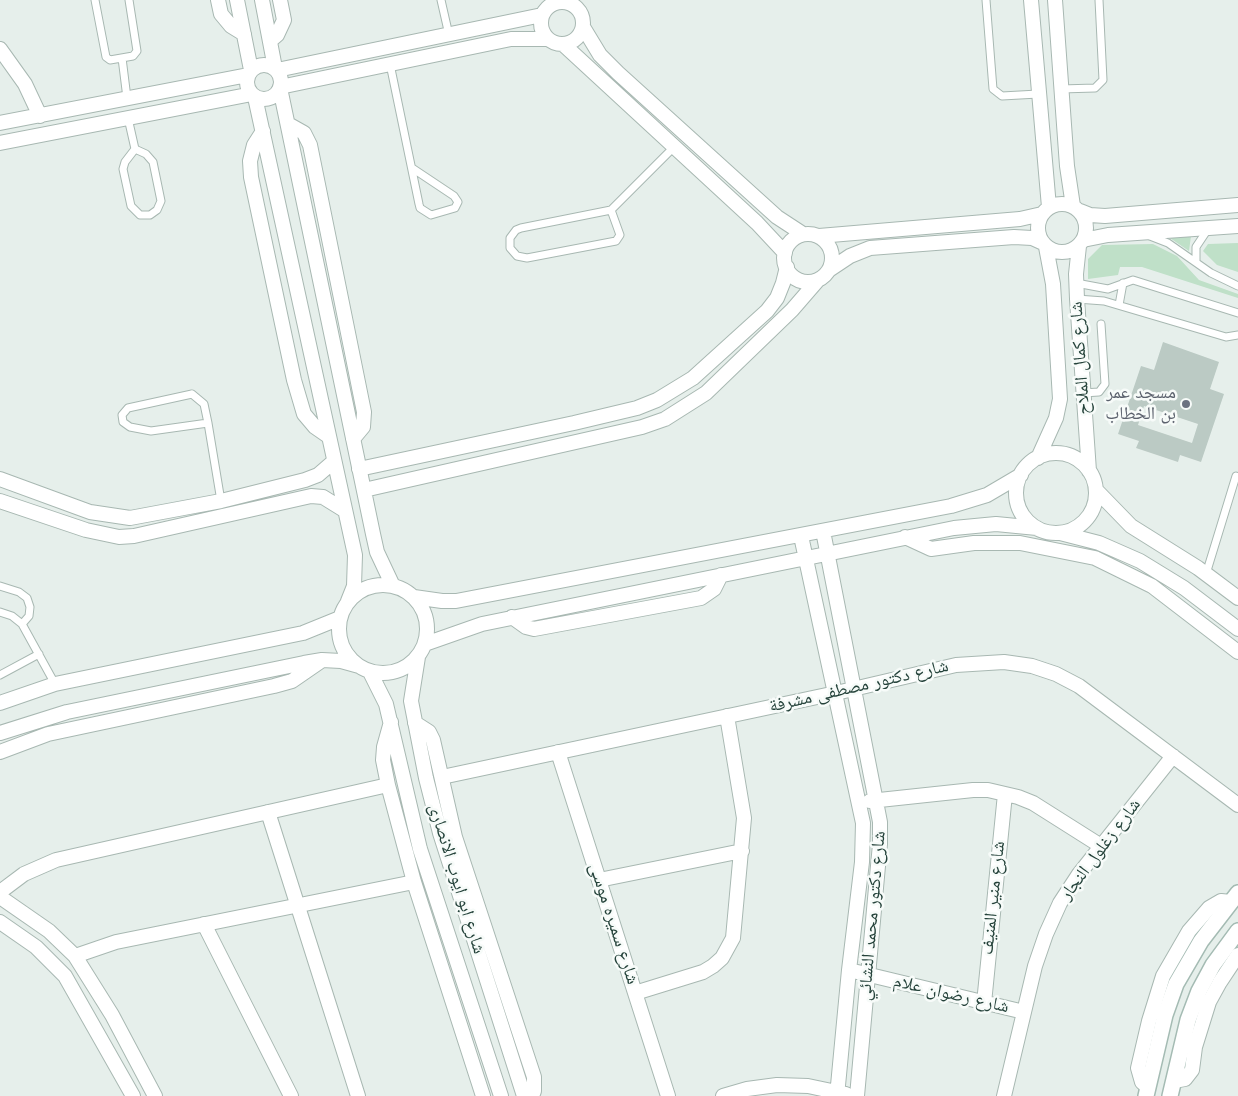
<!DOCTYPE html>
<meta charset="utf-8">
<style>
body{margin:0}
canvas{display:block;background:#e6efeb}
</style>
<canvas width="1238" height="1096"></canvas>
<script>
const ctx = document.querySelector('canvas').getContext('2d');
ctx.lineJoin = 'round';
function paint(path, color) { ctx.fillStyle = color; ctx.fill(path, 'evenodd'); }
const shape = rows => new Path2D(rows.map(r => 'M' + r).join(''));
function trace(path, color, width, dash) { ctx.strokeStyle = color; ctx.lineWidth = width; ctx.lineCap = dash ? 'butt' : 'round'; ctx.setLineDash(dash || []); ctx.stroke(path); }
function label(font, color, halo, rows, align = 'center') {
  ctx.font = font + ' Jost,"Noto Naskh Arabic",sans-serif'; ctx.lineWidth = 5; ctx.setLineDash([]); ctx.textBaseline = 'middle'; ctx.strokeStyle = halo; ctx.fillStyle = color; for (const [text, x, y, turn = 0] of rows) {
    ctx.save(); ctx.translate(x, y); ctx.rotate((+turn || 0) * Math.PI / 180); ctx.textAlign = isNaN(turn) ? turn : align; if (halo) ctx.strokeText(text, 0, 0); ctx.fillText(text, 0, 0); ctx.restore();
  }
}
paint(shape([
 [1191,236,1189,251,1170,238],
 [1238,243,1238,272,1217,265,1203,251,1208,244],
 [1153,244,1177,256,1199,280,1238,294,1238,298,1142,267,1120,267,1118,275,1088,279,1088,259,1102,245]
]), '#bfe0c8');
paint(shape([
 [1163,342,1219,362,1210,389,1224,394,1201,462,1180,455,1178,462,1136,448,1139,441,1118,434,1141,366,1154,370],
 [1144,406,1198,424,1192,443,1138,425]
]), '#bbcac4');
const lane = shape([
 [95,0,106,57,110,60,133,56,137,51,129,0],
 [441,0,449,35],
 [986,0,993,89,1002,96,1038,94],
 [122,58,127,98],
 [390,64,419,204,420,208,431,215,455,208,458,202,454,196,412,168],
 [1061,89,1095,88,1103,80,1099,0],
 [128,118,135,149],
 [135,149,146,154,153,162,161,201,157,210,150,215,140,215,131,206,123,169,125,162,135,149],
 [611,210,620,235,616,241,527,258,517,256,510,248,510,238,516,230,521,228,611,210,674,147],
 [1150,236,1168,243,1211,273,1238,286],
 [1196,262,1196,247,1208,229],
 [1076,283,1108,289,1133,280,1238,313],
 [1077,299,1104,301,1226,337,1238,335],
 [1119,305,1123,283],
 [1083,393,1099,392,1105,384,1101,324],
 [192,394,204,404,208,423,151,431,130,427,123,422,122,415,128,408,192,394],
 [208,423,221,501],
 [1206,574,1236,476],
 [0,586,19,592,27,598,30,607,29,616,22,624],
 [0,612,12,616,22,624,55,684],
 [0,675,39,654]
]);
const street = shape([
 [218,0,221,14,231,26,244,34],
 [237,0,251,70],
 [262,0,275,68],
 [1031,0,1049,207],
 [1055,0,1067,166,1073,206],
 '541 23a21 21 0 1 1 42 0a21 21 0 1 1-42 0Z',
 [583,27,600,55,618,73,777,217,803,234],
 [270,41,277,35,284,20,280,0],
 [564,45,757,223,785,253],
 [0,49,25,84,40,116],
 '247 82a17 17 0 1 1 34 0a17 17 0 1 1-34 0Z',
 [277,70,542,15],
 [280,87,511,39,547,39],
 [280,88,373,534,377,552,393,586],
 [255,97,355,555,354,586,348,601],
 [0,123,248,75],
 [288,124,304,133,310,145,364,412,363,427,353,439],
 [263,131,254,145,250,161,251,177,294,380,304,414,315,427,328,436],
 [0,143,252,94],
 '1038 228a24 24 0 1 1 48 0a24 24 0 1 1-48 0Z',
 [1080,211,1090,215,1105,216,1238,205],
 '784 258a24 24 0 1 1 48 0a24 24 0 1 1-48 0Z',
 [819,236,1020,219,1042,214],
 [1083,240,1108,235,1238,226],
 [1079,246,1076,274,1077,299,1089,471],
 [829,270,850,256,870,248,1014,237,1032,238,1043,243],
 '1016 493a40 40 0 1 1 80 0a40 40 0 1 1-80 0Z',
 [1038,458,1056,418,1060,399,1053,284,1046,247],
 [359,469,574,423,637,408,657,400,693,378,767,311,777,298,783,283,787,267],
 [0,479,90,512,130,518,221,501,305,480,318,475,333,462],
 [364,490,642,427,665,419,706,393,792,310,818,280],
 [1096,490,1131,526,1198,568,1238,598],
 [0,501,86,530,119,537,134,536,311,496,323,497,344,510],
 [823,531,880,822,880,844,857,1096],
 [1060,533,1099,543,1140,561,1184,588,1238,629],
 [801,536,863,823,862,862,849,970,837,1096],
 [905,537,931,549,974,543,1020,543,1095,558,1152,586,1238,652],
 '339 629a44 44 0 1 1 88 0a44 44 0 1 1-88 0Z',
 [414,597,442,601,456,601,951,506,987,495,1021,475],
 [512,617,526,627,534,629,701,598,714,589,721,575],
 [425,644,482,624,954,528,996,524,1037,528],
 [418,657,411,701,426,778,440,833,524,1096],
 [370,672,386,704,420,849,501,1096],
 [0,703,55,684,303,633,340,618],
 [391,722,384,747,383,760,388,785,414,882,483,1096],
 [415,723,429,732,433,740,455,837,534,1077,534,1091,532,1096],
 [0,733,67,712,304,663,322,660,341,661,359,666],
 [0,752,48,734,274,686,292,681,321,661],
 [558,752,668,1096],
 [442,777,836,693,956,665,1004,662,1032,666,1056,674,1079,686,1238,805],
 [870,801,973,790,988,790,1018,797,1033,803,1101,846],
 [268,812,358,1096],
 [599,880,742,851],
 [0,892,24,874,56,860,388,785],
 [0,897,49,931,75,956,112,1015,155,1096],
 [0,922,36,947,65,976,133,1096],
 [204,924,291,1096],
 [75,956,116,942,414,882],
 [849,970,1024,1012],
 [635,993,703,972,713,966,722,958,733,938,744,818,727,716],
 [984,1003,1005,794],
 [1174,1081,1185,1079,1192,1070,1195,1047,1209,1002,1220,982,1238,955],
 [1148,1087,1142,1082,1138,1068,1149,1021,1163,976,1189,931,1209,908,1221,901,1231,902],
 [723,1096,747,1089,777,1085,808,1086,846,1094],
 [1004,1096,1035,966,1046,934,1060,903,1079,874,1173,756]
]);
const secondary = shape([
 [1146,1096,1165,1015,1176,984,1201,941,1238,893],
 [1170,1096,1188,1020,1199,991,1213,965,1238,931]
]);
trace(lane, '#a8b8b2', 9);
trace(street, '#a8b8b2', 16);
trace(secondary, '#a4bbb3', 18);
trace(lane, '#fff', 7);
trace(street, '#fff', 14);
trace(secondary, '#fff', 15);
for (const [x, y, r, color] of [
 [1186,404,5,"#6b7280"]
]) { const dot = new Path2D(); dot.arc(x, y, r, 0, 2 * Math.PI); ctx.fillStyle = color; ctx.fill(dot); trace(dot, '#f7fbf9', 2); }
label('18px', '#24423a', '#f7fbf9', [
 ["شارع كمال الملاح",1081,358,-94],
 ["شارع دكتور مصطفى مشرفة",859,687,-13],
 ["شارع زغلول النجار",1101,850,-53],
 ["شارع ابو ايوب الانصارى",456,879,73],
 ["شارع منير المنيف",994,898,-84],
 ["شارع دكتور محمد النشائي",873,916,-85],
 ["شارع سميره موسى",613,924,72],
 ["شارع رضوان علام",951,995,13]
]);
label('18px', '#5b616d', '#f7fbf9', [
 ["مسجد عمر",1176,394],
 ["بن الخطاب",1176,415]
], 'right');
</script>
